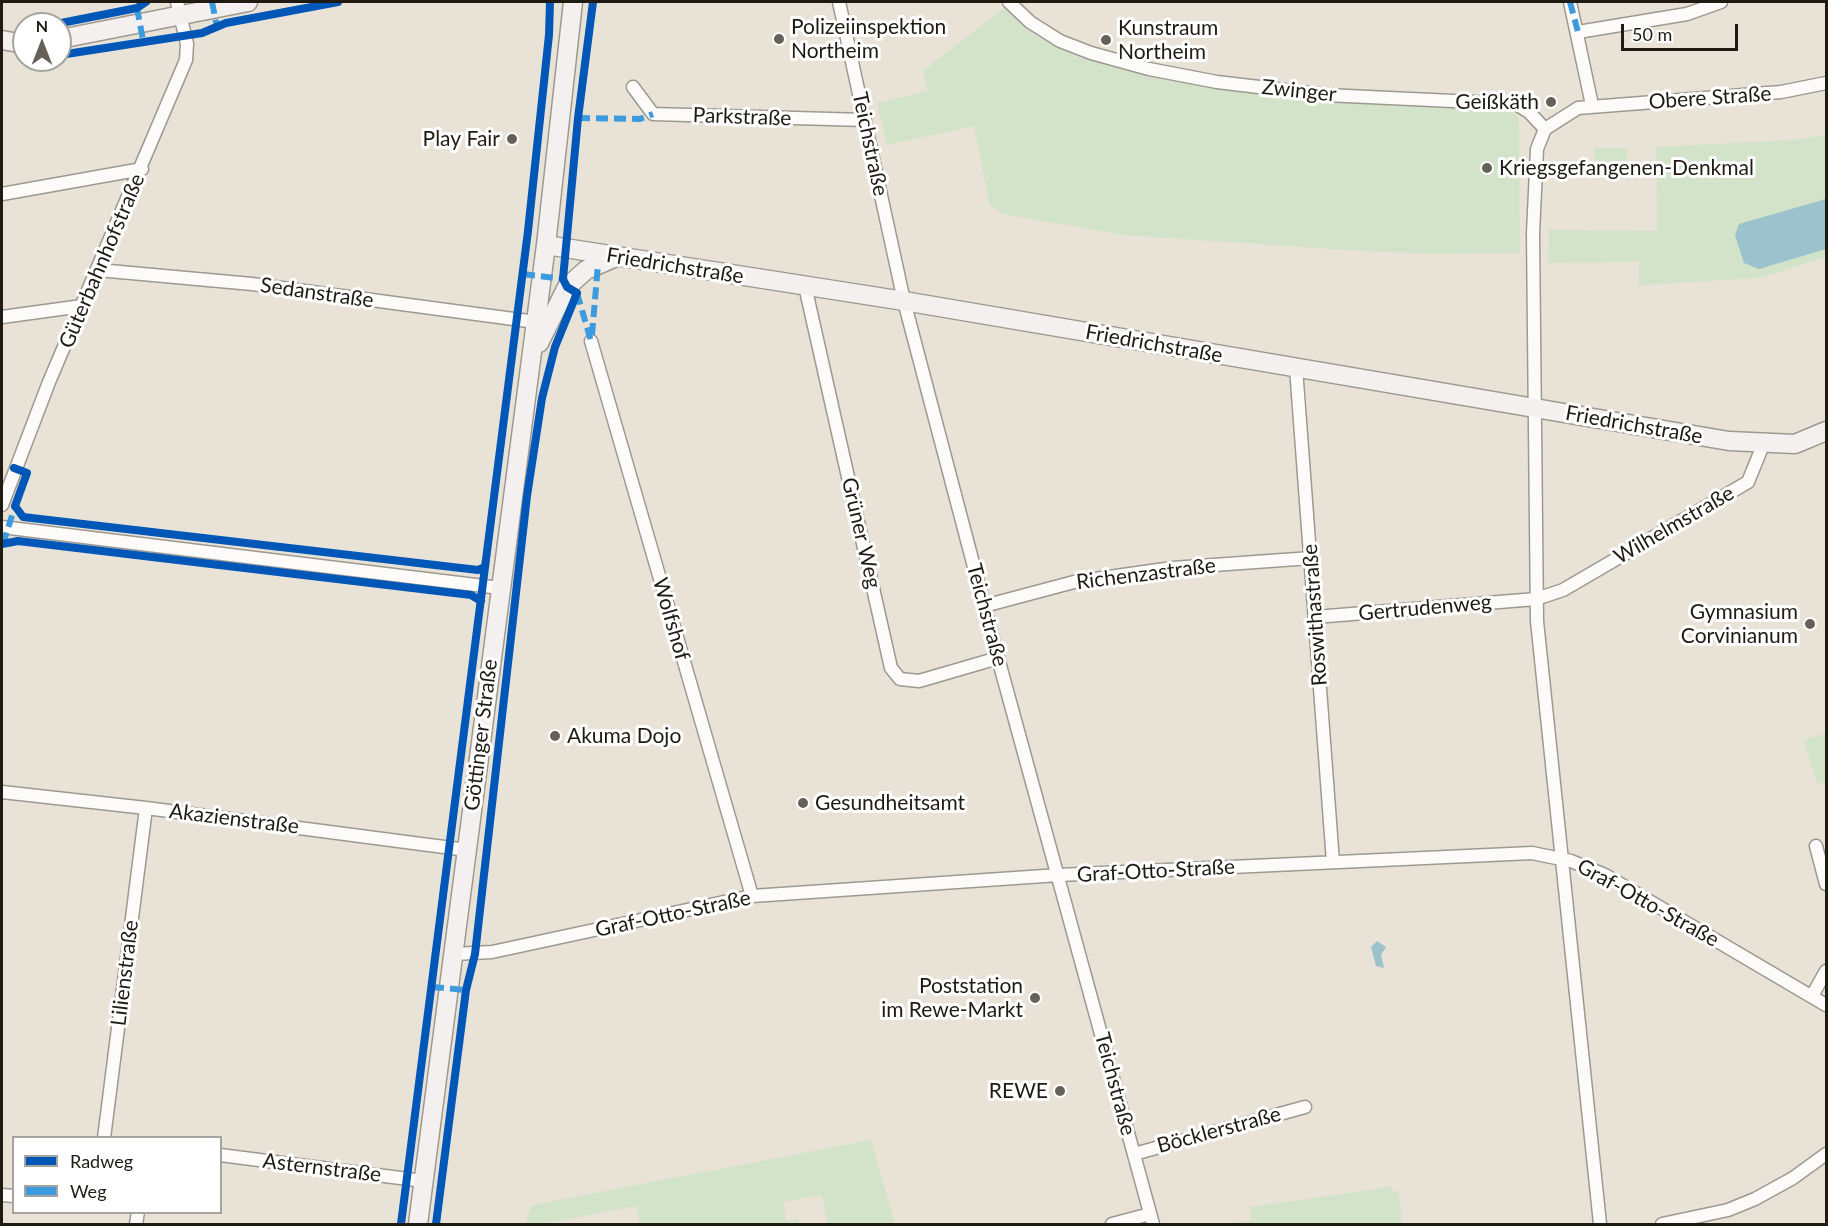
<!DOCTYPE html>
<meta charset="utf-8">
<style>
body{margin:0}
#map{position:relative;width:1828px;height:1226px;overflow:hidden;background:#e9e3d7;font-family:Lato,sans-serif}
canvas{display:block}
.frame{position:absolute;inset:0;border:3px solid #1f1b13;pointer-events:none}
.legend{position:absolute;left:12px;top:1136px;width:210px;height:78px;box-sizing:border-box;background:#fff;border:2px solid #a5a4a1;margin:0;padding:8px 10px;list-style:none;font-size:18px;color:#1f1b13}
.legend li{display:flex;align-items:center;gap:12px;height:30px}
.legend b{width:30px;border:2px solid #a5a4a1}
.north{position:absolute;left:12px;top:12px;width:60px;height:60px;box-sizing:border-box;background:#fff;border:2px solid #a5a4a1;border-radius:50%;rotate:0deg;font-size:16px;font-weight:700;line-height:24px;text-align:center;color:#1f1b13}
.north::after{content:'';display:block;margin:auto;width:21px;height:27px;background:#666158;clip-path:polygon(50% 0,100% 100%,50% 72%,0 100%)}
.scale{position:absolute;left:1621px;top:24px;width:117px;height:27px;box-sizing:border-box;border:3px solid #1f1b13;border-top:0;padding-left:8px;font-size:18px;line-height:21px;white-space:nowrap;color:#1f1b13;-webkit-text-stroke:4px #fff;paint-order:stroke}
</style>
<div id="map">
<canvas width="1828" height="1226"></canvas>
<div class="frame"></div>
<ul class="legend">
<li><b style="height:8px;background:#0057b8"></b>Radweg</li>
<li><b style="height:8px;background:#3c9bde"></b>Weg</li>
</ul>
<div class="north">N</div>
<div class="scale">50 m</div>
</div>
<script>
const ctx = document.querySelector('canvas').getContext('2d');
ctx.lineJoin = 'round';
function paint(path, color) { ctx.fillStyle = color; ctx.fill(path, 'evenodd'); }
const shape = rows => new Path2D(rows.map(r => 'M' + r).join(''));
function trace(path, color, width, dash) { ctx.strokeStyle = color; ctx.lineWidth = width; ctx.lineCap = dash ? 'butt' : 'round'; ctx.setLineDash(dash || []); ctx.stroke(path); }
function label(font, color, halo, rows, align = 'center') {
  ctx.font = font + ' Lato,sans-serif'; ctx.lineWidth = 6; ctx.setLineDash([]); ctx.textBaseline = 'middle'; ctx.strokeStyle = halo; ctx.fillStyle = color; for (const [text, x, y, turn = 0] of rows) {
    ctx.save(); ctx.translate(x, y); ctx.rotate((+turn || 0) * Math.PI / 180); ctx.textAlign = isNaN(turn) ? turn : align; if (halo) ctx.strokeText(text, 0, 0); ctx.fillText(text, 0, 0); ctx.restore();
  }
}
paint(shape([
 [1004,8,1026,29,1053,46,1076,56,1150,77,1311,101,1514,112,1519,118,1520,253,1434,254,1346,250,1125,235,1002,214,989,203,974,126,887,145,877,103,928,91,923,71],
 [1826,135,1826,257,1759,278,1639,285,1639,262,1548,263,1549,230,1657,231,1656,147,1792,140],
 [1594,148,1627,148,1627,178,1595,179],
 [1826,733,1826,782,1817,784,1804,740],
 [871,1140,895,1224,828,1224,822,1195,783,1202,786,1221,798,1219,799,1224,640,1224,636,1206,542,1224,525,1224,532,1205],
 [1391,1187,1392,1192,1399,1191,1402,1224,1219,1224,1251,1221,1250,1207]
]), '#d2e3c9');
paint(shape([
 [1826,199,1826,249,1759,269,1744,263,1735,235,1739,224],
 [1377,941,1386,947,1381,955,1384,968,1376,966,1371,947]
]), '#9bc2cd');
const street = shape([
 [839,2,904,301,998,658,1153,1224],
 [1009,2,1030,22,1060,41,1091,53,1149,69,1217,82,1326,95,1516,104,1529,112,1545,129],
 [1570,2,1592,105],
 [1578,32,1687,14,1721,2],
 [633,87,653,114,865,120],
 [2,194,142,169],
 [98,270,252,284,536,322],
 [805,286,891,668,900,679,919,681,998,658],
 [2,317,82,306],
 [591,341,752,896],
 [1296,368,1333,862],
 [2,505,49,382,186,60,187,44,177,2],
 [2,527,500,588],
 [984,606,1074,582,1172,568,1311,558],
 [1315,617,1536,599,1563,590,1748,482,1763,445],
 [2,792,146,808,467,850],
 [1816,846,1826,884],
 [454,954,492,952,752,896,1059,875,1532,853,1571,861,1605,875,1826,1005],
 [1812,996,1826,971],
 [104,1138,146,808],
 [1134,1154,1305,1107],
 [220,1155,424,1181],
 [2,1195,14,1196],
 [136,1224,138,1212],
 [1112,1224,1150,1214],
 [1600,1224,1537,621,1533,233,1537,149,1545,129,1578,108,1781,92,1826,83],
 [1662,1224,1728,1210,1755,1199,1793,1178,1826,1154]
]);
const secondary = shape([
 [60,39,248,2],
 [2,40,24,44],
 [546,245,904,301,1729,441,1795,444,1826,431],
 [539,343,567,287,586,270,616,257],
 [418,1224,546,245,573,2]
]);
trace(street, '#9e9990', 15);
trace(secondary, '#9e9990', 21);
trace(street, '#fcfbf9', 12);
trace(secondary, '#f3f0ef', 18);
trace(shape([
 [212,2,217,27],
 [1570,2,1578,32],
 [137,8,143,40],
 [578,118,640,119,653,114],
 [523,274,563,279],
 [577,293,591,341],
 [592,335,598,264],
 [3,544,15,506],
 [432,987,466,990]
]), '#3c9bde', 6, [12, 6]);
trace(shape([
 [56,24,137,8,146,2],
 [60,55,202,33,226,23,338,2],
 [14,468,27,473,15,506,23,517,478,570,485,567],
 [2,544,18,541,471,595,481,601],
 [401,1224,528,231,549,35,550,2],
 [436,1224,466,990,475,954,527,496,542,398,555,347,577,293,567,287,563,279,578,118,593,2]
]), '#0057b8', 8);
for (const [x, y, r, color] of [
 [779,39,6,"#666158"],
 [1106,40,6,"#666158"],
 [1551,102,6,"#666158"],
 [512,139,6,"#666158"],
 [1487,168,6,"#666158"],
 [1810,624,6,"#666158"],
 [555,736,6,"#666158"],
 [803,803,6,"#666158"],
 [1035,998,6,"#666158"],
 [1060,1091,6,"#666158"]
]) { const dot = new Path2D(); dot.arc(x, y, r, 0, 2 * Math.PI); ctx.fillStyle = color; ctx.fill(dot); trace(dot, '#fff', 2); }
label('21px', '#1f1b13', '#fff', [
 ["Polizeiinspektion",791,27],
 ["Northeim",791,51],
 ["Kunstraum",1118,28],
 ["Northeim",1118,52],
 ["Geißkäth",1539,102,"right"],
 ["Play Fair",500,139,"right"],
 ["Kriegsgefangenen-Denkmal",1499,168],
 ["Gymnasium",1798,612,"right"],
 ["Corvinianum",1798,636,"right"],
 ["Akuma Dojo",567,736],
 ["Gesundheitsamt",815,803],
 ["Poststation",1023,986,"right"],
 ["im Rewe-Markt",1023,1010,"right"],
 ["REWE",1048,1091,"right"]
], 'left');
label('21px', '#1f1b13', '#fff', [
 ["Zwinger",1299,91,6],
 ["Obere Straße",1710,98,-4],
 ["Parkstraße",742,117,2],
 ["Teichstraße",870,144,78],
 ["Güterbahnhofstraße",102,261,-67],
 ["Friedrichstraße",675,266,9],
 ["Sedanstraße",317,293,8],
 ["Friedrichstraße",1154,344,10],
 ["Friedrichstraße",1634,425,10],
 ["Wilhelmstraße",1674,525,-30],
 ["Grüner Weg",861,533,77],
 ["Richenzastraße",1146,574,-7],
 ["Gertrudenweg",1425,608,-5],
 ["Teichstraße",987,615,75],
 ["Roswithastraße",1315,615,-94],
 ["Wolfshof",671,619,74],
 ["Göttinger Straße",481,735,-83],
 ["Akazienstraße",234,819,7],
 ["Graf-Otto-Straße",1156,871,-3],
 ["Graf-Otto-Straße",1648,903,29],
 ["Graf-Otto-Straße",673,914,-12],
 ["Lilienstraße",125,973,-83],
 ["Teichstraße",1115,1084,75],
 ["Böcklerstraße",1219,1130,-15],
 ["Asternstraße",322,1168,7]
]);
</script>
